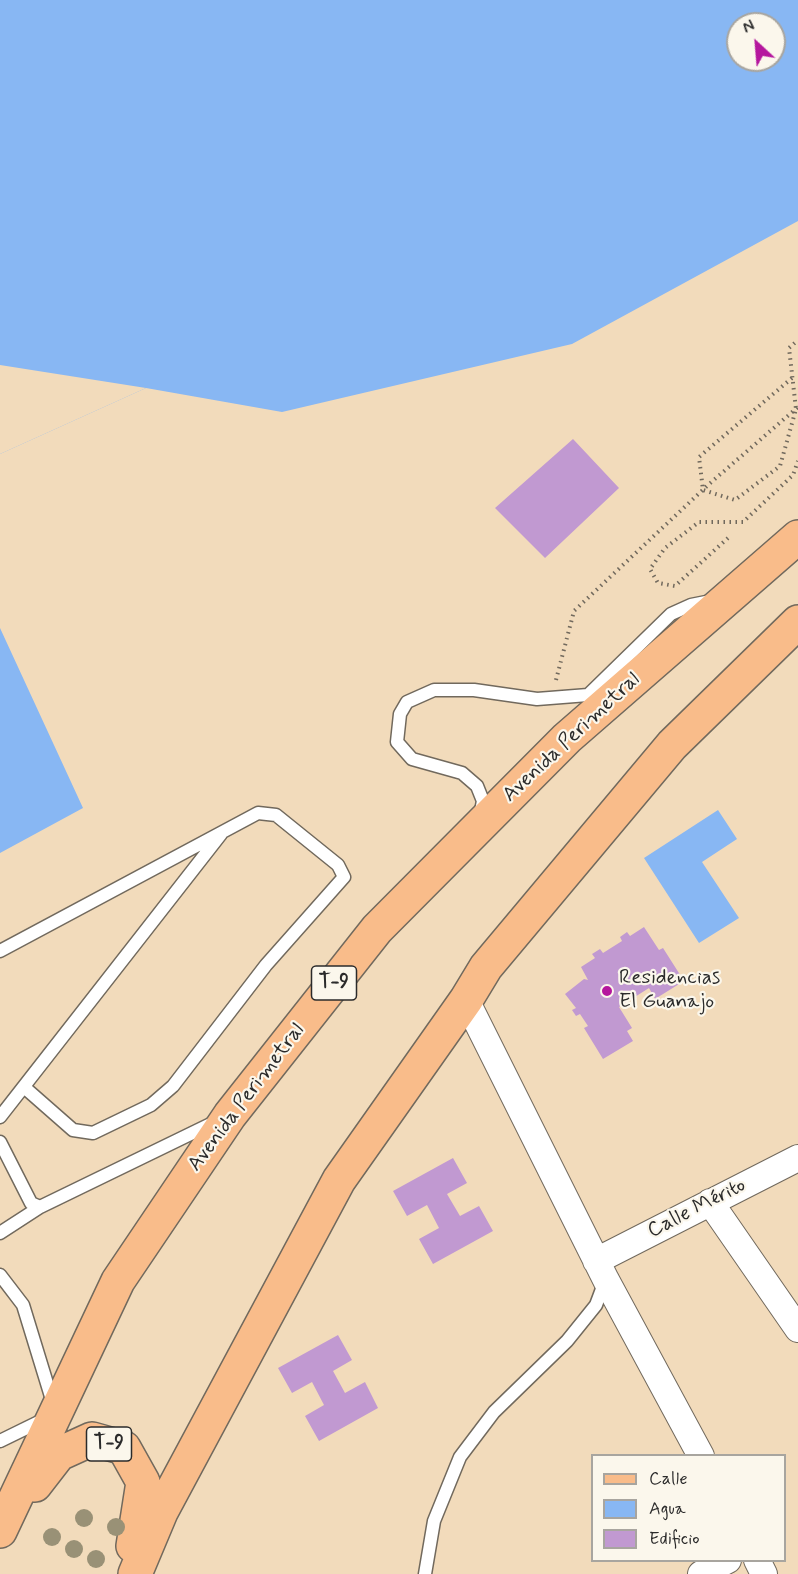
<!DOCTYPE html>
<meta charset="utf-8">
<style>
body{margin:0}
#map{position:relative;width:798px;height:1574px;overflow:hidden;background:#f2dbbb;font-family:Mynerve,sans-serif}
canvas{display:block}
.legend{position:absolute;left:591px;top:1454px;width:195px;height:108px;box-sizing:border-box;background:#fbf7ec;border:2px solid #a8a59f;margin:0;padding:8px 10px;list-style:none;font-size:18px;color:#2b2b2b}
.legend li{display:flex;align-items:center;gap:12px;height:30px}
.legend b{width:30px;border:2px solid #a8a59f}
.north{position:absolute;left:726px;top:12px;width:60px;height:60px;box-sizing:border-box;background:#fbf7ec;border:2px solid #a8a59f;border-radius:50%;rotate:334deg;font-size:16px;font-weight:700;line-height:24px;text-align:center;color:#2b2b2b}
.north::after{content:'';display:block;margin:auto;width:21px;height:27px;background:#b5179e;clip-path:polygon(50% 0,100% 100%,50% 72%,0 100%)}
</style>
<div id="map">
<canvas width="798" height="1574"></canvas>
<ul class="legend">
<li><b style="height:8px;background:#f9bc8a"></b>Calle</li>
<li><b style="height:16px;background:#88b7f3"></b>Agua</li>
<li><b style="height:16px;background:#c199d1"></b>Edificio</li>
</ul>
<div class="north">N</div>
</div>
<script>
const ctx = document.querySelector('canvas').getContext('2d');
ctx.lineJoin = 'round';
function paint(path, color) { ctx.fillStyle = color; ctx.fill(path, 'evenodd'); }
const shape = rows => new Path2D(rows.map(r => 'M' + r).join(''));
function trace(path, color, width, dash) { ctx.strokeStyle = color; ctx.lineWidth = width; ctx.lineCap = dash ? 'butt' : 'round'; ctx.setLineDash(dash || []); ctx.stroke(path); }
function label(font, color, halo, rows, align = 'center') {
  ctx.font = font + ' Mynerve,sans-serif'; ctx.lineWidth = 4.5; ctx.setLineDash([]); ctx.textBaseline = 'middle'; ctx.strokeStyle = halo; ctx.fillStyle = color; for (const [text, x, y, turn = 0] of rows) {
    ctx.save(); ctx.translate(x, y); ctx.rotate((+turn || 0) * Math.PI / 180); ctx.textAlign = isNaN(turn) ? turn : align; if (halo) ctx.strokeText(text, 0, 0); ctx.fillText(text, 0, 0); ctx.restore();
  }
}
paint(shape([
 [0,0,798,0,798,221,572,344,282,412,146,388,0,454],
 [738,24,774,24,774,60,738,60],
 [0,628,83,808,0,853],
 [718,810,737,839,702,862,739,918,699,943,644,858]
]), '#88b7f3');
paint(shape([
 [0,365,146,388,0,454]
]), '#f2dbbb');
paint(shape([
 [573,439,619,488,545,558,495,508],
 [644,927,659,950,663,948,684,981,655,999,649,988,619,1007,632,1028,627,1031,633,1041,603,1059,584,1028,588,1026,580,1014,576,1016,572,1010,576,1008,565,994,584,979,588,980,581,967,595,958,592,954,600,949,603,953,622,941,620,937,627,932,630,936],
 [453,1158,467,1183,447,1194,460,1216,479,1206,493,1231,433,1264,419,1239,439,1228,427,1205,407,1216,393,1191],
 [338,1335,352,1360,333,1371,345,1393,365,1382,378,1408,319,1441,305,1416,324,1405,312,1382,292,1393,278,1368]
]), '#c199d1');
const lane = shape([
 [480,816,483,801,477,786,462,773,412,759,397,742,400,714,407,702,434,690,474,690,537,699,588,695,671,614,691,605,711,601],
 [0,951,258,813,276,815,338,865,344,877,266,965,173,1086,151,1105,93,1133,73,1130,24,1087],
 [0,1117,221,834],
 [0,1142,31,1203,40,1207],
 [0,1233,40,1207,215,1122],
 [0,1275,23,1305,53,1403],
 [0,1441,45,1419],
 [425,1574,434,1521,460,1457,494,1412,567,1341,596,1305,605,1281]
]);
const street = shape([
 [466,1000,606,1280,701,1456],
 [710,1202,798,1329],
 [596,1261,798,1158],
 [757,1560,764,1574],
 [701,1574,728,1560]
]);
const primary = shape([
 [35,1485,59,1454,92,1439,124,1448,143,1482,133,1546],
 [0,1531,118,1281,230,1115,377,929,567,738,798,537],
 [135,1574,161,1512,339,1180,466,1000,486,967,672,745,798,622]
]);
trace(lane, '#71695d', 15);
trace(street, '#71695d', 28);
trace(primary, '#71695d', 36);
trace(shape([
 [792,378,699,457,703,490,735,500,780,466,796,409,789,348,798,340],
 [728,538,675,586,658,583,650,569,665,548,699,522,743,522,793,475,798,461],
 [556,680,574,611,708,485,798,407]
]), '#71695d', 4, [1.5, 4.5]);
trace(lane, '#fff', 12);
trace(street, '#fff', 26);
trace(primary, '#f9bc8a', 33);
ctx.fillStyle = '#999176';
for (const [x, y] of [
 [84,1518],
 [116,1527],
 [52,1537],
 [74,1549],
 [96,1559]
]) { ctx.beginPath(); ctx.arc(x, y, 9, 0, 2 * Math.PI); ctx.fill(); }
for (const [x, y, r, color] of [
 [607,991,6,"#b5179e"]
]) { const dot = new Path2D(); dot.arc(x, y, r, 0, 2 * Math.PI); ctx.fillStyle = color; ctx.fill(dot); trace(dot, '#fbf7ec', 2); }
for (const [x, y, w] of [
 [334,983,45],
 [109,1444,45]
]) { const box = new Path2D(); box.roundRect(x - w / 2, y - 17, w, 34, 4.5); ctx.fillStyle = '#fbf7ec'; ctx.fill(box); trace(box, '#2b2b2b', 1.5); }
label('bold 20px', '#2b2b2b', null, [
 ["T-9",334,983],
 ["T-9",109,1444]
]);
label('21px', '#2b2b2b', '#fbf7ec', [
 ["Avenida Perimetral",572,738,-43],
 ["Avenida Perimetral",247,1098,-53],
 ["Calle Mérito",697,1209,-27]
]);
label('21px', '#2b2b2b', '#fbf7ec', [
 ["Residencias",619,979],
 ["El Guanajo",619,1003]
], 'left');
</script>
